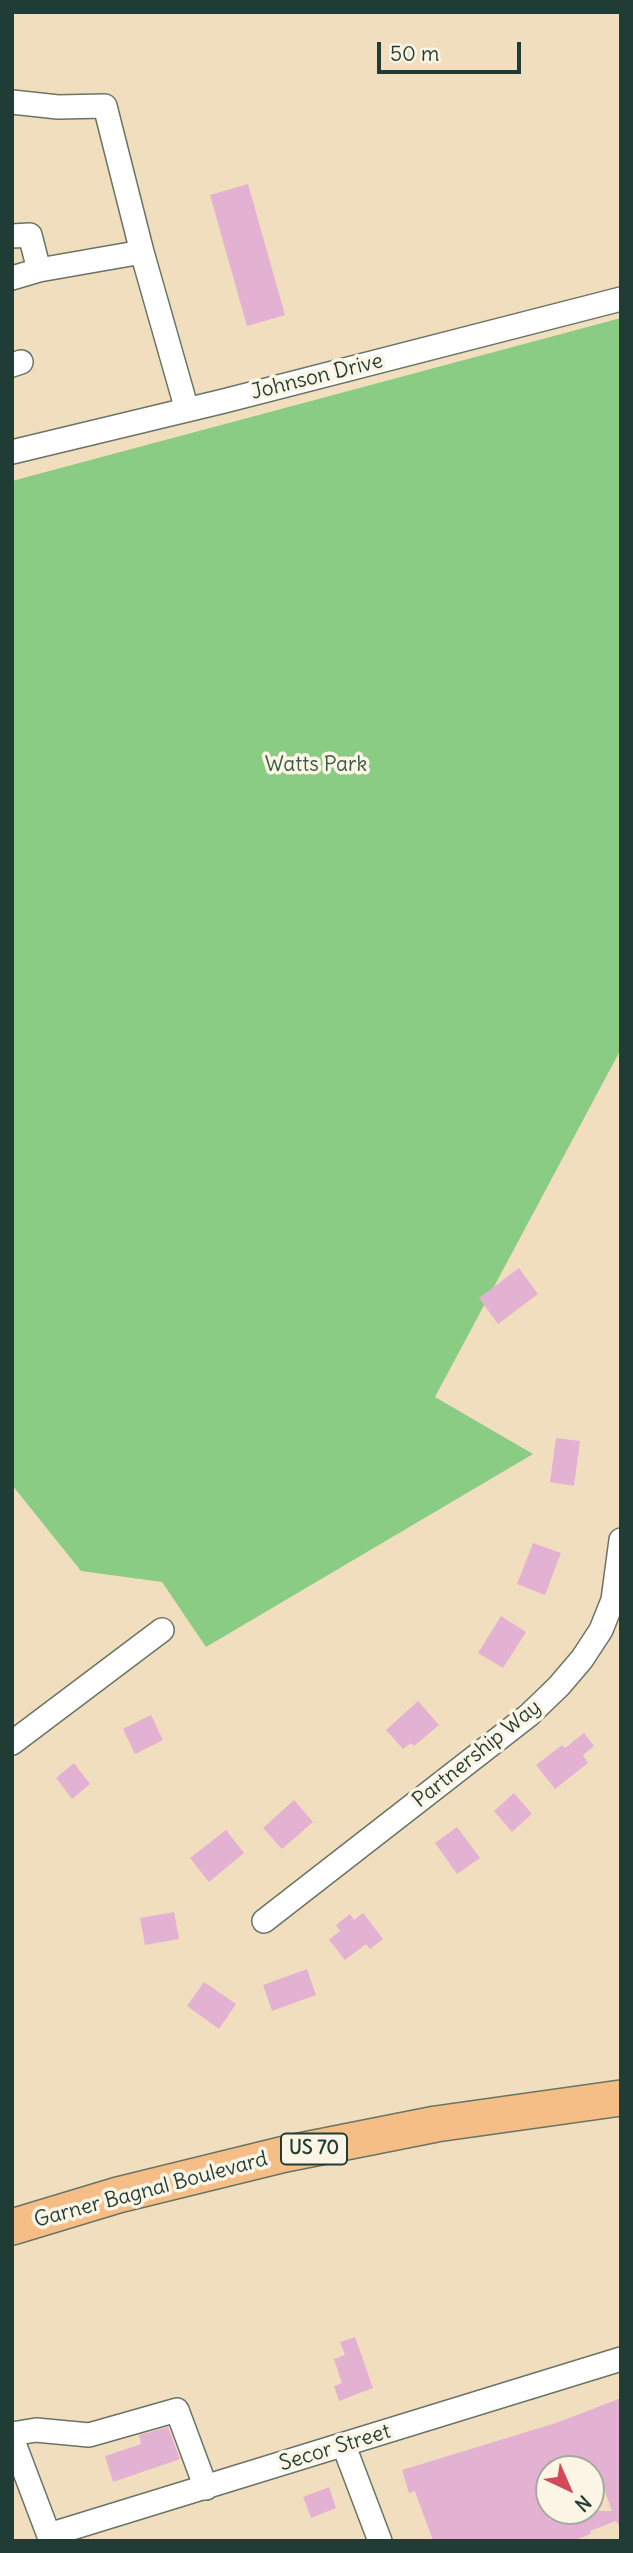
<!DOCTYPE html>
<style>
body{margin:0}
#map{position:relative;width:633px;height:2553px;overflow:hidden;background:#f1debf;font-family:Delius,sans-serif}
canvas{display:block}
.frame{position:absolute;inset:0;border:14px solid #1f3d34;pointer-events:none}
.north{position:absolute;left:535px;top:2455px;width:70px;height:70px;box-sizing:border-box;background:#fcf5e5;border:2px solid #a4ab9e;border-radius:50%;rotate:136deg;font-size:19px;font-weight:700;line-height:28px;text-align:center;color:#1f3d34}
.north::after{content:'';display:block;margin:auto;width:24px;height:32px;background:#d1495b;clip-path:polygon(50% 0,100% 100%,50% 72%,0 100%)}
.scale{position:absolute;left:377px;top:42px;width:144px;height:32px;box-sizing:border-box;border:4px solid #1f3d34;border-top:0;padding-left:9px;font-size:21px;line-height:24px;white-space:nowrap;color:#1f3d34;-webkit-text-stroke:5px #fcf5e5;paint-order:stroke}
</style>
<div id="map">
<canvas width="633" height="2553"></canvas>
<div class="frame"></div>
<div class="north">N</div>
<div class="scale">50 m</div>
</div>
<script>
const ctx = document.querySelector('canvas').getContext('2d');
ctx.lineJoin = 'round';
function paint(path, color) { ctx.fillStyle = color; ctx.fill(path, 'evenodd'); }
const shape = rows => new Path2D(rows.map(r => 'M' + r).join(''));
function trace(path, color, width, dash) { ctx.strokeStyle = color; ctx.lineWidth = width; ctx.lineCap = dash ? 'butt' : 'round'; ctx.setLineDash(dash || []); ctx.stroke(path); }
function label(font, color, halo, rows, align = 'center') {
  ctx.font = font + ' Delius,sans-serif'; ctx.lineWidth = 7; ctx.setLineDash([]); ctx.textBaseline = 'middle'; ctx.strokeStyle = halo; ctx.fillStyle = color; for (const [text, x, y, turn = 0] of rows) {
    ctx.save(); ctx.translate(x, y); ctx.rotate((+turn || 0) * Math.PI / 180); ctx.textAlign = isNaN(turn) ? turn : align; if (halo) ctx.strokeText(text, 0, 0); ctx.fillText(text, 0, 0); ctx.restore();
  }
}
paint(shape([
 [621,318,621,1049,435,1397,533,1454,206,1647,162,1582,81,1571,12,1485,12,481]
]), '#8bcc84');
paint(shape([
 [248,184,285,315,247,326,210,195],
 [519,1268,538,1294,498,1324,479,1298],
 [556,1438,580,1441,574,1486,550,1482],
 [533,1543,561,1553,545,1595,517,1584],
 [501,1616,526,1632,503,1668,478,1653],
 [418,1701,439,1725,414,1746,411,1743,403,1749,386,1730],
 [151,1715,163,1740,135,1754,123,1729],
 [584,1733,594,1746,583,1755,588,1763,555,1789,536,1765,562,1745,565,1748],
 [74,1763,90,1784,72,1799,56,1778],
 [514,1793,532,1814,512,1832,494,1811],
 [294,1800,313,1822,282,1849,263,1828],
 [457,1827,480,1858,457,1874,435,1843],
 [226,1830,244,1853,209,1882,190,1858],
 [174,1912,179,1939,145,1945,140,1918],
 [363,1913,383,1939,370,1949,366,1944,345,1960,329,1940,340,1931,336,1925,350,1914,354,1920],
 [307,1969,316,1995,272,2011,263,1985],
 [204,1982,236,2004,219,2029,187,2006],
 [355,2337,373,2388,339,2401,334,2386,342,2383,334,2359,345,2355,340,2342],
 [621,2398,621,2529,616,2521,590,2531,591,2534,572,2541,433,2541,415,2491,409,2493,402,2470,556,2423],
 [549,2469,597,2469,612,2511,575,2511,549,2520],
 [168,2427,180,2459,113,2482,105,2456,141,2444,139,2435],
 [329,2487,336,2508,311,2518,303,2497]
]), '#e3b2d3');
const minor = shape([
 [12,102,58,107,105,106,142,252],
 [12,236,30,235,39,270],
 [12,278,39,270,142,252,187,410],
 [12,365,21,362],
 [12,452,224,401,621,299],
 [12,1743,162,1630],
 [264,1921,529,1715,559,1686,582,1659,601,1630,613,1600,621,1540],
 [12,2434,36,2430,89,2435,177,2410,206,2488],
 [12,2438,51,2541],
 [344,2446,380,2541],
 [49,2535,621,2359]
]);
const highway = shape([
 [12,2227,118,2195,285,2154,436,2124,621,2098]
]);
trace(minor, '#687565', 26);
trace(highway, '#687565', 38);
trace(minor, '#fff', 23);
trace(highway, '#f6be87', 35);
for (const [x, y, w] of [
 [314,2149,66]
]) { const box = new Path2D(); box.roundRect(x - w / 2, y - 15.5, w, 31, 5); ctx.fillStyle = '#fcf5e5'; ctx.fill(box); trace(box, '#1f3d34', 2); }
label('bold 19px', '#1f3d34', null, [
 ["US 70",314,2149]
]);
label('21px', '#1f3d34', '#fcf5e5', [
 ["Johnson Drive",317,377,-14],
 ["Partnership Way",477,1754,-39],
 ["Garner Bagnal Boulevard",151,2190,-15],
 ["Secor Street",335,2448,-17]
]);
label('21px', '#355a44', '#fcf5e5', [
 ["Watts Park",316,765]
]);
</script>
